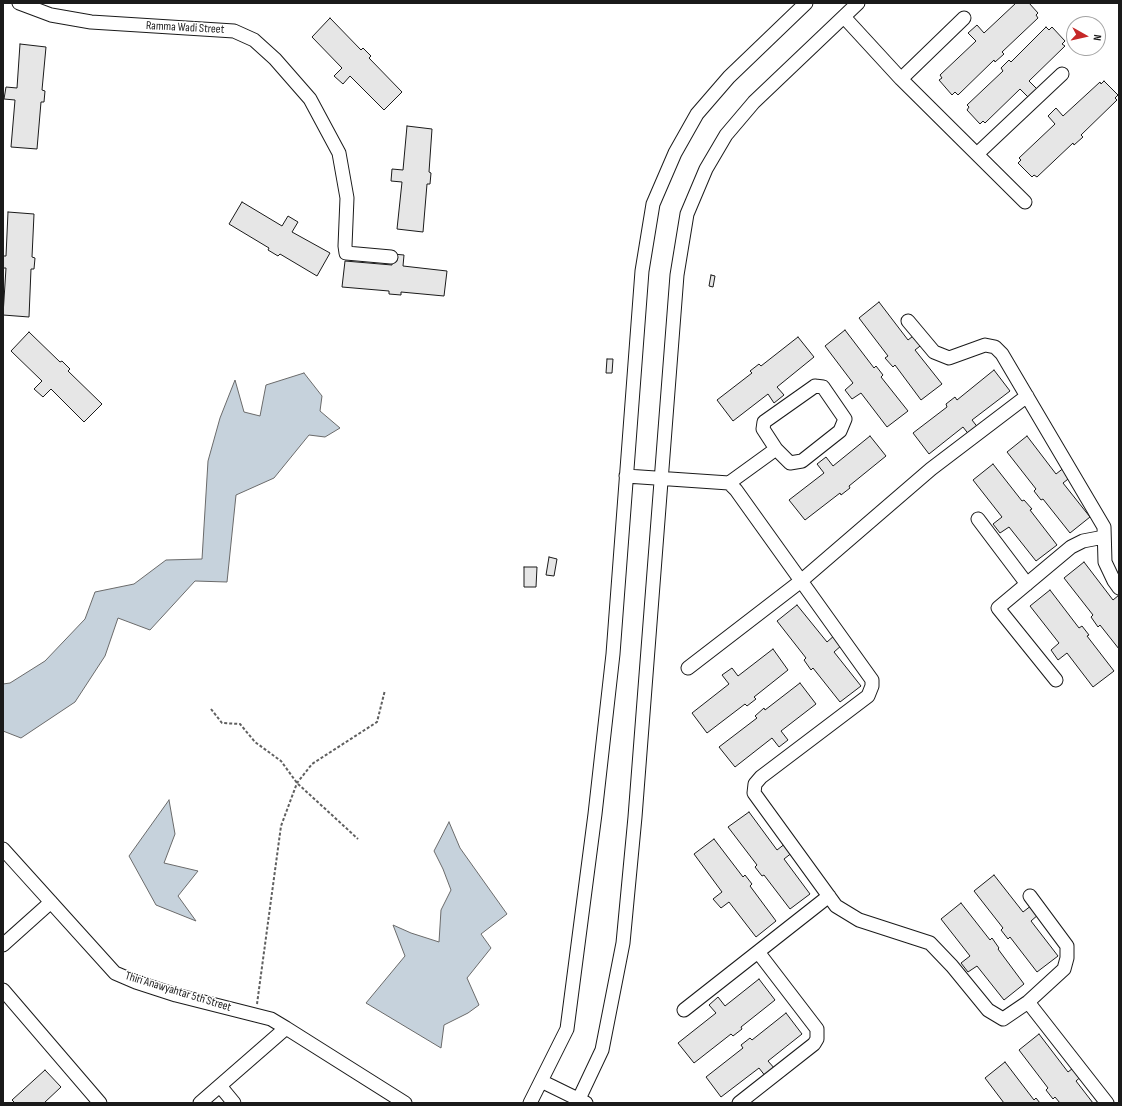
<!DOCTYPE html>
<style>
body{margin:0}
#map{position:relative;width:1122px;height:1106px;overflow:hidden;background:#fff;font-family:"Sofia Sans Condensed",sans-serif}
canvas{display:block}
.frame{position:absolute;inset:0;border:4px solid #1a1a1a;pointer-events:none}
.north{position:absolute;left:1066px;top:16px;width:40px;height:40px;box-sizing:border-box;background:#fff;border:1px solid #a3a3a3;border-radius:50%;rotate:98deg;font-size:11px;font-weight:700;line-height:16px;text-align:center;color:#1a1a1a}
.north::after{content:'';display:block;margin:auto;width:14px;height:18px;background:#c62828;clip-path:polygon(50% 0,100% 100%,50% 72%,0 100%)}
</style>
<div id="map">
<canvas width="1122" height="1106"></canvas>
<div class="frame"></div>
<div class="north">N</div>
</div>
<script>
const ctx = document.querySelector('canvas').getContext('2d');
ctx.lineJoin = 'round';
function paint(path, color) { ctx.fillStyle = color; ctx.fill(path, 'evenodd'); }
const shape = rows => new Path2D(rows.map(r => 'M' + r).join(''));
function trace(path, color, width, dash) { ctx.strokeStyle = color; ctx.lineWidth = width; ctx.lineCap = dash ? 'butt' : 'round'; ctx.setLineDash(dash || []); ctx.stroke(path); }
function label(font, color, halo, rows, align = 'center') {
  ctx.font = font + ' "Sofia Sans Condensed",sans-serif'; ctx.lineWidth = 3; ctx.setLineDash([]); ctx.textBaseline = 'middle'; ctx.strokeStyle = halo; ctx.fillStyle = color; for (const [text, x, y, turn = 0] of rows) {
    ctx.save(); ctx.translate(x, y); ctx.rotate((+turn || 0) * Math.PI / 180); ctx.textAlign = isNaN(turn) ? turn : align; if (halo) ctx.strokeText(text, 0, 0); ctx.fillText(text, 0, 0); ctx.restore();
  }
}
const water = shape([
 [304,373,322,396,320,411,340,428,325,437,309,435,274,478,236,495,227,582,195,581,150,630,118,618,105,656,75,702,21,738,3,731,3,684,10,683,45,661,85,619,95,592,134,584,166,560,202,559,208,461,220,418,235,380,244,412,260,416,266,385,304,373],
 [169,800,175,834,164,863,198,871,178,896,196,921,156,905,129,856,169,800],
 [449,822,460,848,507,914,481,934,491,948,467,978,479,1005,468,1013,444,1025,441,1048,366,1003,405,956,393,925,411,933,439,942,441,910,451,890,443,869,434,851,449,822]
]);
paint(water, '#c6d2dc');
trace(water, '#6a6a6a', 1);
const building = shape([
 [1016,3,1029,3,1038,13,1036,15,1038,18,1002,52,1004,54,995,62,994,60,958,95,955,92,952,95,939,80,942,78,940,75,976,41,968,33,977,25,984,33,1016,3],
 [330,18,361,50,363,48,371,56,369,58,402,92,384,110,350,76,343,84,334,76,342,68,312,37,330,18],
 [1046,27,1049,30,1052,27,1065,41,1062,44,1065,46,1029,81,1037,89,1028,97,1020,89,985,123,983,121,980,124,967,110,969,107,967,105,1003,71,1001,68,1009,60,1011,62,1046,27],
 [20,44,46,47,42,90,45,91,44,102,41,102,37,149,11,147,15,100,4,99,6,87,17,88,20,44],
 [1104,81,1118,95,1115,98,1117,100,1081,135,1083,137,1074,145,1073,143,1037,177,1034,175,1032,177,1018,163,1021,160,1019,158,1055,124,1048,116,1056,108,1063,116,1100,82,1101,84,1104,81],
 [407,126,432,129,429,172,431,173,430,184,427,184,423,232,397,229,402,182,391,181,392,169,403,170,407,126],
 [242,202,282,226,288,216,298,222,292,232,330,253,317,276,280,254,278,256,268,250,269,248,229,224,242,202],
 [8,212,34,214,32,257,35,258,34,269,31,269,29,317,3,315,6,268,3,268,3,256,6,256,8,212],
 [393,254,404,255,403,266,447,271,444,296,401,292,401,295,389,294,389,291,342,287,345,261,392,265,393,254],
 [711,275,715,276,713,287,709,286,711,275],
 [879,302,908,340,917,333,924,343,915,350,942,384,921,400,895,365,893,367,885,358,888,356,859,318,879,302],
 [845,330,874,368,876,366,883,375,881,377,908,411,887,427,861,393,852,399,845,390,853,383,825,346,845,330],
 [29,332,60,362,62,361,70,369,68,371,102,404,84,422,51,389,43,397,34,389,42,381,11,351,29,332],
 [798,337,814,357,777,387,784,395,774,403,768,394,733,421,717,400,752,373,750,371,759,364,761,366,798,337],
 [607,359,613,359,612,373,606,373,607,359],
 [994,370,1010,391,972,420,979,429,970,436,963,427,929,454,913,433,947,407,946,404,955,397,957,400,994,370],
 [870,436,886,456,849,486,850,488,841,495,840,493,805,520,789,500,824,473,817,464,826,457,833,466,870,436],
 [1027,436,1056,474,1065,467,1072,476,1063,483,1090,517,1070,533,1043,499,1041,500,1034,491,1036,489,1007,452,1027,436],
 [993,464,1022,501,1024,500,1032,509,1030,510,1057,545,1036,561,1009,527,1000,533,993,524,1002,517,973,480,993,464],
 [549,557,557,559,554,576,546,575,549,557],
 [1084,562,1113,600,1119,595,1119,649,1100,625,1098,627,1091,617,1093,615,1064,578,1084,562],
 [524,567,537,567,536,587,524,587,524,567],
 [1050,590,1079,628,1082,626,1089,635,1087,636,1114,671,1093,687,1067,653,1058,660,1051,650,1059,643,1030,606,1050,590],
 [797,605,827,642,835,635,842,645,834,652,861,686,840,702,813,668,811,670,804,660,806,658,777,621,797,605],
 [773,649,788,670,754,697,756,699,747,706,745,704,707,733,692,713,729,684,722,675,732,668,738,676,773,649],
 [800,683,816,704,781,731,788,740,779,747,772,738,735,767,719,747,757,718,755,716,764,708,765,710,800,683],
 [749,812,777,850,786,843,793,852,784,859,810,894,790,909,764,875,762,876,755,867,757,865,728,827,749,812],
 [714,839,743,877,745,875,752,884,750,886,776,921,756,937,729,902,721,908,713,899,722,892,694,854,714,839],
 [994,875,1023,912,1032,905,1039,914,1031,921,1058,956,1037,972,1010,937,1008,939,1001,930,1003,928,974,891,994,875],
 [961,903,990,940,992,938,999,948,998,949,1024,984,1004,1000,977,966,968,972,961,963,970,956,941,919,961,903],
 [759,979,775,1000,741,1027,742,1029,733,1036,731,1034,694,1063,678,1043,716,1013,709,1005,718,997,725,1006,759,979],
 [786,1013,802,1034,768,1061,775,1069,766,1077,759,1068,721,1097,706,1077,743,1048,741,1045,750,1038,752,1040,786,1013],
 [1039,1034,1068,1072,1077,1065,1084,1074,1076,1081,1093,1103,1060,1103,1055,1097,1053,1099,1046,1090,1048,1088,1019,1050,1039,1034],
 [1005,1062,1034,1100,1036,1098,1040,1103,1004,1103,985,1078,1005,1062],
 [45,1070,61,1087,44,1103,15,1103,12,1100,45,1070]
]);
paint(building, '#e6e6e6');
trace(building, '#1a1a1a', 1);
const minor = shape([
 [19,3,51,15,91,22,234,31,254,40,275,59,310,99,339,153,347,198,345,246,346,253,391,257],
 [844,17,901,79,1025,202],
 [901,79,964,18],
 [977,154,1062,74],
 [908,321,934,352,949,358,985,345,995,347,1002,354,1104,527,1105,562,1114,581,1119,588],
 [815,386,823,387,845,419,840,431,802,461,790,463,776,449,763,429,764,422,815,386],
 [626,476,729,483,736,490,872,680,872,686,868,696,761,777,755,784,754,793,836,906,859,920,930,943,952,966,988,1010,1003,1019,1028,1002,1064,969,1067,958,1067,946,1030,896],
 [729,483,776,449],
 [978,519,1027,584],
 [688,668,801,581,931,469,1027,396],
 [1056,680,998,608,1071,547,1083,541,1104,537],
 [3,849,115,973,136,982,176,995,271,1019,286,1028],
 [3,945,51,902],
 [3,990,100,1103],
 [1028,1002,1107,1103],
 [684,1010,829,896],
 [541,1081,586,1103],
 [220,1086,234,1103],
 [200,1103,286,1028,405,1103],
 [530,1103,567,1029,595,814,613,654,642,271,653,204,675,153,697,114,729,77,806,3],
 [577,1103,602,1050,623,943,635,817,677,275,687,214,706,169,726,135,754,102,858,3],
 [739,1103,814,1044,817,1039,817,1029,758,952]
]);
trace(minor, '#1a1a1a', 15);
trace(shape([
 [211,709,222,723,240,724,255,742,281,761,297,783,358,839],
 [257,1004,281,826,297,783,312,764,377,722,385,690]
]), '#5f5f5f', 2, [3, 2]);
trace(minor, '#fff', 13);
label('12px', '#1a1a1a', '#fff', [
 ["Ramma Wadi Street",185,28,3],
 ["Thiri Anawyahtar 5th Street",178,992,17]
]);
</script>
